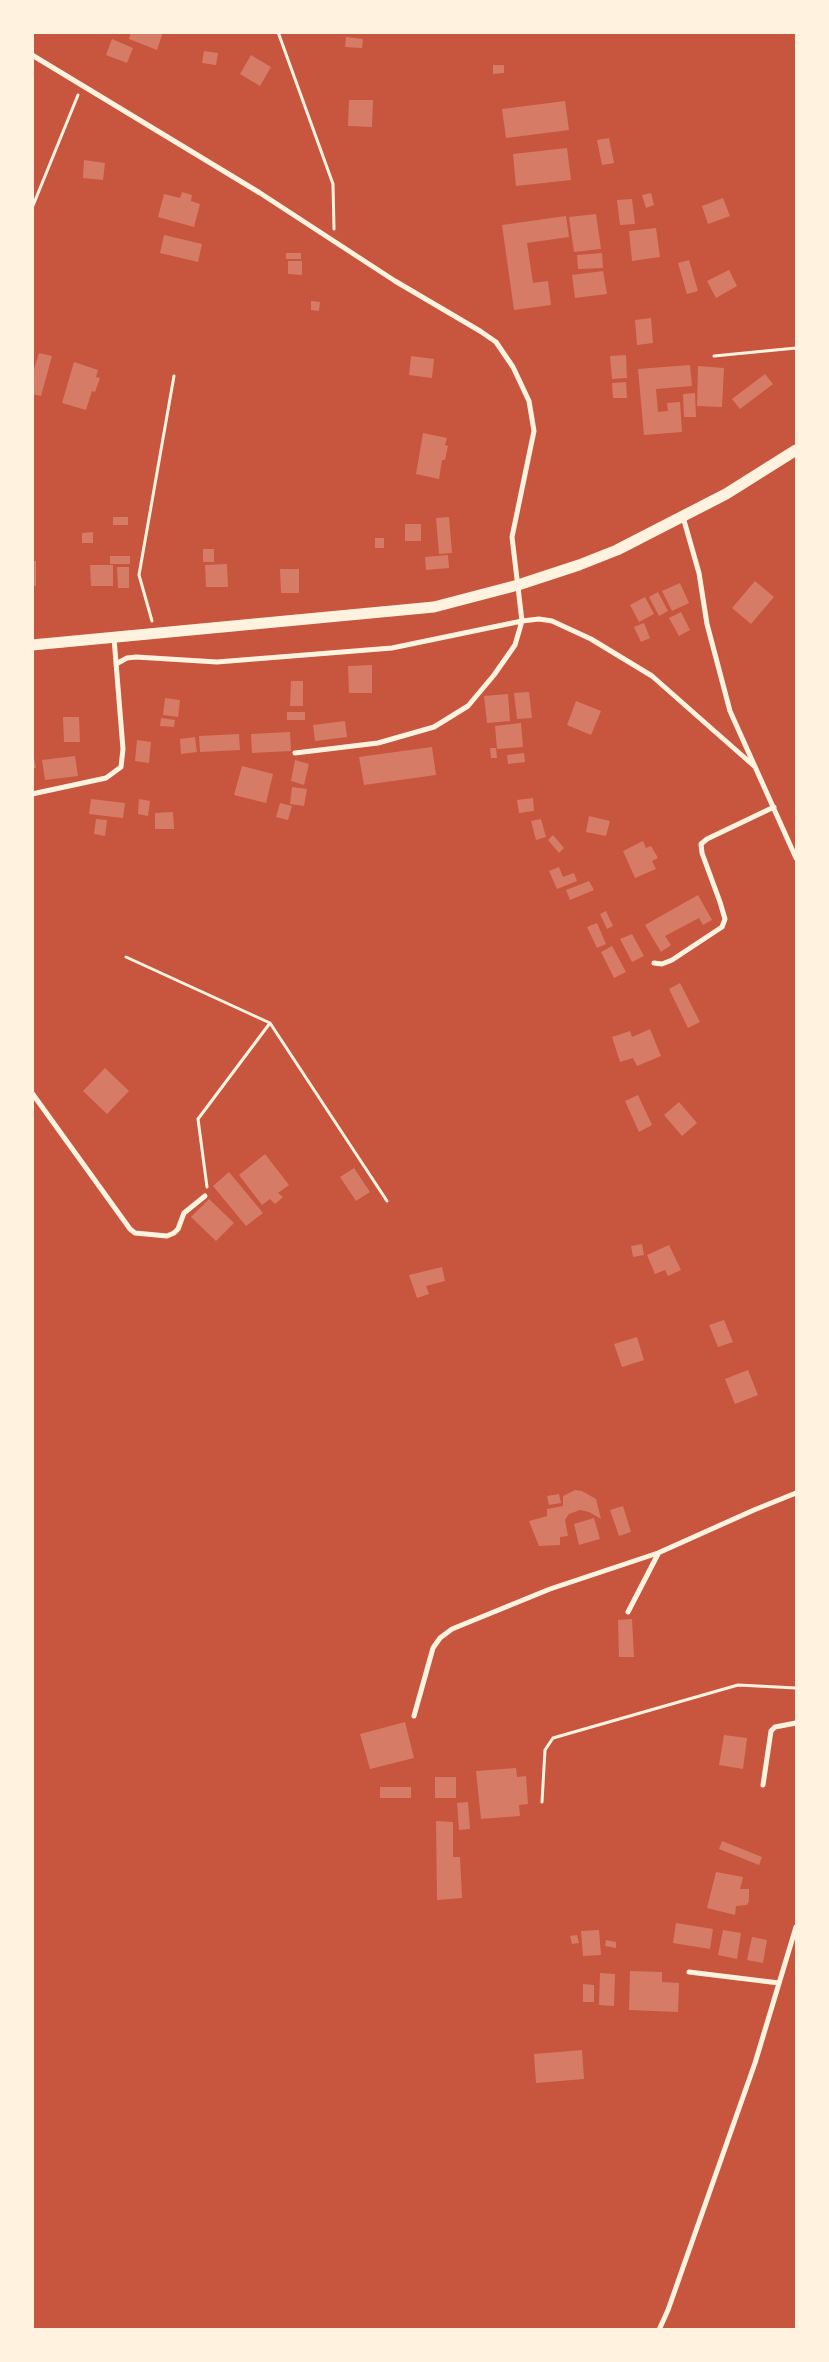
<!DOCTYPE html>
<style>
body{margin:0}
#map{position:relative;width:829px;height:2362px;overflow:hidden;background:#c8553d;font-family:"Roboto Condensed",sans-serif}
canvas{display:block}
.frame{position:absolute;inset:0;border:34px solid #fff3e0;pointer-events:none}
</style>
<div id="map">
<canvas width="829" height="2362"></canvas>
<div class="frame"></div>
</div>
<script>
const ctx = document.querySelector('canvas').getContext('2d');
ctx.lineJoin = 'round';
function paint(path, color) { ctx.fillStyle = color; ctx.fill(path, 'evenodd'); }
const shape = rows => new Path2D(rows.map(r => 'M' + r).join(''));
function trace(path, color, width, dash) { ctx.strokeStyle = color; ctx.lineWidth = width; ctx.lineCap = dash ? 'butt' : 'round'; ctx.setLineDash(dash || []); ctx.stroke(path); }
paint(shape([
 [131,32,163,32,157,50,129,39],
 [346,37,363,39,362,48,345,47],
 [112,39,133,48,127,63,106,55],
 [204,51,218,53,216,65,202,63],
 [251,55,271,67,260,86,240,74],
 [493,65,504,65,504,73,493,74],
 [349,100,373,100,372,127,348,126],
 [565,101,569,130,506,138,502,109],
 [609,138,614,163,602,165,597,140],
 [567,148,571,180,516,186,513,154],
 [84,160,105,163,103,180,83,178],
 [182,192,192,195,191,201,200,204,194,227,158,217,164,194,180,198],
 [651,193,654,205,646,208,642,195],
 [723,198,730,216,708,224,702,206],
 [632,199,635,224,620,225,617,200],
 [596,214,601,249,574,252,569,217],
 [566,216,569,237,527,243,533,283,548,281,551,305,514,310,502,225],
 [656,228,660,257,632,261,629,231],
 [164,235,202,244,198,262,160,253],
 [286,253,301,253,301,259,286,259],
 [602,253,603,268,578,269,577,255],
 [689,260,698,291,687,294,678,263],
 [288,261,302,261,302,275,288,274],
 [729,270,737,286,716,298,707,281],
 [603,271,607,294,575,298,572,275],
 [311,301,320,302,319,311,311,310],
 [651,318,653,343,637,345,635,320],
 [39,353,52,356,41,396,32,394,32,376],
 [626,355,627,378,612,379,610,356],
 [411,356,434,359,432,378,409,375],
 [74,362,98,370,96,377,100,378,95,392,92,391,86,410,62,403],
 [690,365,692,386,656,389,658,412,668,411,667,403,680,402,682,432,644,435,638,369],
 [698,366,724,368,722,407,697,406],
 [765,374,773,384,740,409,732,399],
 [626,382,627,398,613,398,612,383],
 [695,393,696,417,684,417,683,394],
 [423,433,447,438,445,445,448,446,445,460,442,460,439,479,416,474],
 [113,517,128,517,128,525,113,525],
 [449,517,452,553,439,554,436,518],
 [405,524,421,524,421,541,405,541],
 [93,532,93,543,82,543,82,533],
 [375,538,384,538,384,548,375,548],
 [203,549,214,549,214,562,203,562],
 [448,555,449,568,426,570,425,557],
 [110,556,130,556,130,564,110,564],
 [32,561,36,561,36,586,32,586],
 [227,564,228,587,206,587,205,565],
 [90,565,113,565,113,586,91,586],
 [117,567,129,567,129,588,118,588],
 [280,569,299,569,299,593,281,593],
 [755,581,774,597,751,624,732,608],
 [680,583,689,603,672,611,662,591],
 [658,592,668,611,659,616,649,597],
 [645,597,654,614,639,622,630,605],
 [681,612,690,630,679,636,669,618],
 [644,623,650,638,641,642,634,627],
 [372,665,372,693,349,693,348,666],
 [291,681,303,681,303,706,290,706],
 [529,692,532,718,517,719,514,693],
 [508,694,510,721,487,723,484,696],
 [165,698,180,700,178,717,163,715],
 [576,701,601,711,591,735,567,725],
 [287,712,305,712,305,720,287,720],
 [63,717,79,717,80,742,64,742],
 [161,718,175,720,174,727,160,726],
 [345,721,347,737,315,741,313,725],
 [521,723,523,747,497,749,495,726],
 [290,732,291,751,252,753,251,734],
 [239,734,240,750,200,752,199,736],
 [195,737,197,752,181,754,180,739],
 [137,740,151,742,149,763,135,761],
 [32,747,36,768,32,768],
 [432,747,436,775,364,785,359,757],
 [490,748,496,748,497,758,491,758],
 [524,753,525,762,508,764,507,755],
 [75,756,78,776,45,780,42,760],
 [295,760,309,764,304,785,291,781],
 [242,766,273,774,266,803,234,795],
 [292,787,307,789,304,806,290,804],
 [533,798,534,811,519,813,517,800],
 [91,799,125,803,123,818,89,814],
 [139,799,150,801,148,816,138,814],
 [280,803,292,806,288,820,276,817],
 [173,812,174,829,155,829,155,813],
 [589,816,610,821,606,836,586,832],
 [96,819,107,820,105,836,94,834],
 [541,819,546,837,536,840,531,821],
 [553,835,564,848,559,853,548,840],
 [643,841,646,848,651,846,658,858,652,861,656,869,635,878,623,851],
 [559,867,563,877,574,873,577,881,557,889,549,871],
 [589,881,594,890,570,900,566,890],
 [698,895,712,920,703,925,699,918,665,936,671,945,661,952,645,925],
 [606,911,613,926,607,929,600,914],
 [597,923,606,944,597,948,587,927],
 [632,934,644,956,632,962,620,939],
 [612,946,626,972,614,978,601,952],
 [680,983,700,1022,688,1028,669,989],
 [650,1029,661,1056,637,1066,633,1058,620,1062,612,1037,630,1031,632,1037],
 [105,1068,129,1091,107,1114,83,1091],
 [638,1095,652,1125,639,1132,625,1101],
 [679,1102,697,1123,682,1136,664,1115],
 [265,1154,289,1185,278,1193,283,1197,275,1204,270,1199,262,1205,239,1175],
 [354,1168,370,1192,356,1201,340,1177],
 [229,1172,263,1213,246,1226,213,1186],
 [209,1199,234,1223,216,1241,191,1217],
 [642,1244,644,1255,633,1257,631,1246],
 [669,1245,681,1270,668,1276,665,1270,655,1274,647,1255],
 [442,1267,445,1281,426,1286,429,1294,417,1298,409,1275],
 [724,1320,733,1342,718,1347,709,1325],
 [637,1337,644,1360,622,1367,614,1344],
 [748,1370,758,1395,735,1404,725,1379],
 [575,1490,582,1491,596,1499,601,1519,589,1512,580,1510,569,1514,565,1520,568,1536,560,1537,560,1545,539,1546,529,1521,547,1516,547,1509,563,1506,563,1496],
 [559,1494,561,1503,549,1505,547,1496],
 [623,1506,631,1532,619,1536,610,1510],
 [594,1518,600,1539,579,1545,574,1524],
 [632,1619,634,1657,619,1657,618,1620],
 [405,1722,414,1758,370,1769,360,1734],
 [724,1735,747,1738,743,1769,719,1765],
 [516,1768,517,1777,526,1776,528,1804,519,1805,520,1816,481,1819,476,1771],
 [435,1777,456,1777,456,1798,435,1798],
 [380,1787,411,1787,411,1798,380,1798],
 [468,1802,470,1829,459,1830,457,1803],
 [436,1821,453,1822,453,1857,460,1857,462,1898,437,1900],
 [722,1841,762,1857,759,1865,719,1849],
 [716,1872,743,1877,740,1889,749,1889,749,1901,747,1905,736,1906,735,1915,707,1908],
 [676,1923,713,1929,710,1949,673,1943],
 [599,1930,601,1955,583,1956,581,1931],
 [723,1930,741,1933,737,1959,718,1955],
 [577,1935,579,1943,572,1944,570,1936],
 [752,1937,767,1940,763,1963,747,1960],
 [606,1940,616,1942,616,1948,605,1946],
 [630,1971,662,1972,662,1982,679,1983,678,2012,629,2010],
 [600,1973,615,1974,614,2006,599,2005],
 [583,1984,594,1985,594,2002,583,2002],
 [582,2050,584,2079,536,2083,534,2054]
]), '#d67c66');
trace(shape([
 [278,32,333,184,334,229],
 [32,208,78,95],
 [714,356,796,348],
 [152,621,139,575,174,376],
 [126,957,270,1023,387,1201],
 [207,1187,198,1119,270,1023],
 [542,1802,545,1750,553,1738,738,1685,796,1688]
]), '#fff3e0', 3);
trace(shape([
 [32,55,260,193,395,281,480,331,496,342,513,367,529,401,534,431,512,537,522,621,515,645,494,675,468,706,434,727,378,743,295,753],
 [683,517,699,573,707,624,730,711,796,858],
 [116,664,127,658,136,657,217,662,392,648,522,621,539,619,552,621,591,639,652,676,754,766],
 [32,794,106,778,121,767,123,749,114,638],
 [654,963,662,964,672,960,722,927,725,919,720,902,702,853,701,844,707,839,774,807],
 [32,1093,130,1229,135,1233,167,1236,174,1233,178,1229,184,1213,205,1196],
 [628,1612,658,1554],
 [414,1716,433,1648,440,1638,452,1629,550,1589,658,1553,754,1510,796,1493],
 [763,1785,771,1731,775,1727,796,1723],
 [689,1972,779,1983],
 [659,2330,668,2310,755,2063,796,1927]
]), '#fff3e0', 5);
trace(shape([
 [32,645,434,607,518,585,579,565,617,550,726,494,796,450]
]), '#fff3e0', 11);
</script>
